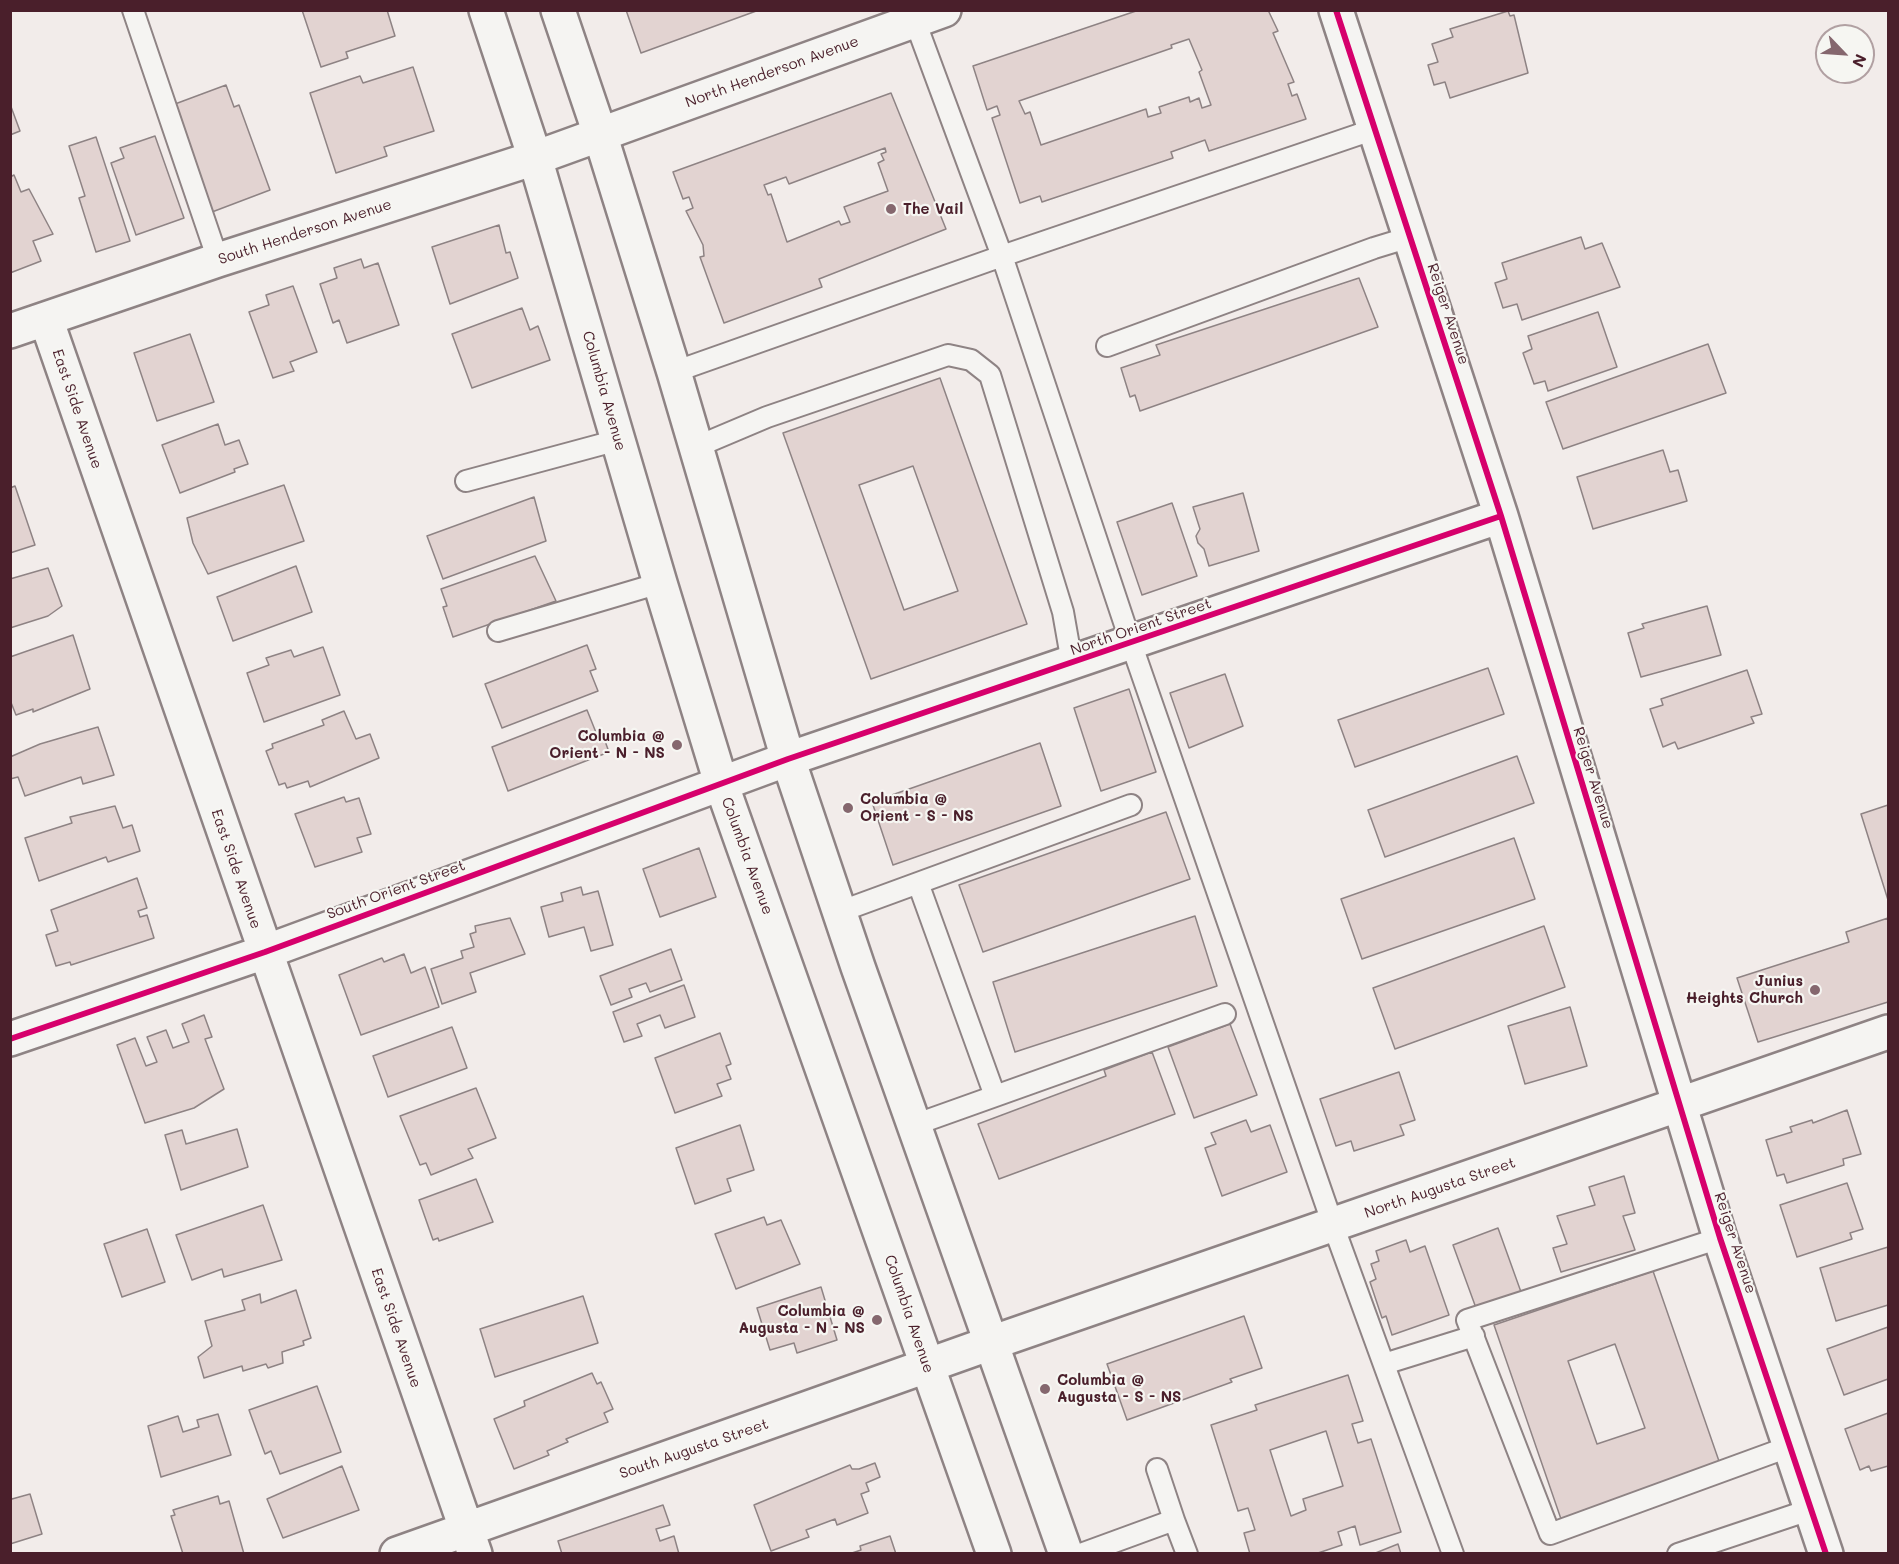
<!DOCTYPE html>
<style>
body{margin:0}
#map{position:relative;width:1899px;height:1564px;overflow:hidden;background:#f2ecea;font-family:Mali,sans-serif}
canvas{display:block}
.frame{position:absolute;inset:0;border:12px solid #4a1f2b;pointer-events:none}
.north{position:absolute;left:1815px;top:24px;width:60px;height:60px;box-sizing:border-box;background:#f6f6f2;border:2px solid #b1a0a2;border-radius:50%;rotate:115deg;font-size:16px;font-weight:700;line-height:24px;text-align:center;color:#4a1f2b}
.north::after{content:'';display:block;margin:auto;width:21px;height:27px;background:#85676e;clip-path:polygon(50% 0,100% 100%,50% 72%,0 100%)}
</style>
<div id="map">
<canvas width="1899" height="1564"></canvas>
<div class="frame"></div>
<div class="north">N</div>
</div>
<script>
const ctx = document.querySelector('canvas').getContext('2d');
ctx.lineJoin = 'round';
function paint(path, color) { ctx.fillStyle = color; ctx.fill(path, 'evenodd'); }
const shape = rows => new Path2D(rows.map(r => 'M' + r).join(''));
function trace(path, color, width, dash) { ctx.strokeStyle = color; ctx.lineWidth = width; ctx.lineCap = dash ? 'butt' : 'round'; ctx.setLineDash(dash || []); ctx.stroke(path); }
function label(font, color, halo, rows, align = 'center') {
  ctx.font = font + ' Mali,sans-serif'; ctx.lineWidth = 4.5; ctx.setLineDash([]); ctx.textBaseline = 'middle'; ctx.strokeStyle = halo; ctx.fillStyle = color; for (const [text, x, y, turn = 0] of rows) {
    ctx.save(); ctx.translate(x, y); ctx.rotate((+turn || 0) * Math.PI / 180); ctx.textAlign = isNaN(turn) ? turn : align; if (halo) ctx.strokeText(text, 0, 0); ctx.fillText(text, 0, 0); ctx.restore();
  }
}
const building = shape([
 [302,10,387,10,395,36,346,52,348,58,321,67,302,10],
 [626,10,759,10,641,53,626,10],
 [1139,10,1268,10,1278,31,1273,33,1294,82,1288,84,1292,96,1297,94,1306,119,1209,151,1205,140,1171,152,1173,158,1042,202,1040,196,1020,203,992,118,1000,115,997,106,987,110,973,66,1139,10],
 [1189,39,1202,70,1199,72,1211,105,1202,108,1199,98,1190,102,1189,97,1159,107,1161,113,1148,117,1146,109,1041,145,1030,112,1025,114,1019,101,1172,48,1171,45,1189,39],
 [1508,11,1510,16,1514,15,1528,73,1450,98,1445,82,1434,85,1428,65,1438,62,1432,44,1453,37,1450,29,1508,11],
 [413,67,434,131,384,147,387,156,336,173,310,93,360,76,363,83,413,67],
 [226,85,234,107,239,105,270,190,212,212,175,104,226,85],
 [891,93,946,229,819,279,822,287,724,323,700,257,704,256,703,245,686,211,693,208,689,197,683,199,673,172,891,93],
 [885,148,886,152,881,154,884,160,878,163,888,191,844,207,850,222,841,225,839,221,787,242,771,194,768,195,764,185,786,177,789,184,885,148],
 [10,104,20,131,10,135,10,104],
 [155,136,184,218,136,235,111,163,124,158,120,148,155,136],
 [96,137,130,241,96,252,79,198,85,196,69,146,96,137],
 [14,175,21,192,29,189,53,234,33,241,41,261,10,273,10,177,14,175],
 [499,225,506,253,510,252,518,278,450,304,432,247,499,225],
 [1581,237,1585,249,1602,243,1620,287,1522,320,1517,304,1503,308,1495,283,1507,279,1502,263,1581,237],
 [361,259,364,268,378,263,399,325,347,343,339,320,333,323,320,284,337,278,334,268,361,259],
 [1359,278,1378,327,1140,411,1135,395,1130,397,1121,368,1160,355,1156,345,1359,278],
 [293,286,317,352,290,362,294,371,273,378,249,312,269,305,266,295,293,286],
 [522,308,530,330,538,326,550,360,472,388,452,334,522,308],
 [1598,312,1617,367,1548,391,1545,381,1534,384,1523,353,1532,349,1528,336,1598,312],
 [190,334,214,402,157,421,134,353,190,334],
 [1708,344,1726,393,1563,449,1546,402,1708,344],
 [940,378,1027,624,871,679,783,433,940,378],
 [913,466,958,591,904,610,859,485,913,466],
 [218,424,225,445,239,440,248,464,234,469,235,472,180,493,162,445,218,424],
 [1663,450,1670,472,1678,470,1687,501,1593,529,1577,477,1663,450],
 [284,485,304,541,208,574,193,543,187,518,284,485],
 [15,486,35,545,10,553,10,488,15,486],
 [1243,493,1259,551,1209,566,1204,549,1198,543,1196,536,1200,529,1193,507,1243,493],
 [534,497,546,541,443,579,427,536,534,497],
 [1172,503,1197,576,1142,595,1117,522,1172,503],
 [535,556,556,601,453,637,443,607,447,606,441,589,535,556],
 [296,566,312,612,233,641,217,597,296,566],
 [48,568,62,606,48,616,10,628,10,579,48,568],
 [1707,606,1721,655,1641,677,1628,633,1644,628,1642,624,1707,606],
 [73,635,90,689,33,712,33,709,16,715,10,700,10,657,73,635],
 [587,645,596,669,590,671,598,691,502,728,485,684,587,645],
 [323,647,340,695,264,722,247,673,269,665,266,658,291,650,294,657,323,647],
 [1488,668,1504,714,1355,767,1338,720,1488,668],
 [1747,670,1762,714,1751,717,1754,723,1678,749,1675,742,1663,747,1650,709,1663,705,1661,699,1747,670],
 [1225,674,1243,726,1189,748,1170,693,1225,674],
 [1129,689,1156,772,1101,791,1074,708,1129,689],
 [587,710,597,735,602,733,609,752,508,791,492,747,587,710],
 [344,711,356,739,370,734,379,758,310,787,308,781,287,788,285,783,279,785,266,751,273,748,272,744,324,725,322,720,344,711],
 [98,727,114,775,83,784,81,777,25,796,18,777,10,779,10,757,40,744,98,727],
 [1040,743,1061,806,893,865,872,802,1040,743],
 [1517,756,1534,803,1385,857,1368,810,1517,756],
 [344,797,346,802,359,798,371,834,357,838,362,852,315,867,295,814,344,797],
 [1888,805,1888,900,1861,814,1888,805],
 [115,806,123,828,132,825,140,851,108,862,106,857,39,881,25,838,72,823,70,817,115,806],
 [1166,812,1190,879,983,952,959,885,1166,812],
 [1514,838,1535,899,1362,959,1341,899,1514,838],
 [699,848,716,897,660,917,643,869,699,848],
 [137,878,147,908,138,911,140,917,147,915,154,938,71,965,70,962,56,966,46,935,58,931,51,910,137,878],
 [581,887,583,895,598,891,613,945,591,951,584,927,549,937,541,907,563,901,561,893,581,887],
 [1195,916,1217,986,1015,1052,993,982,1195,916],
 [510,918,525,954,470,973,476,992,442,1004,431,969,463,958,461,951,474,947,470,934,476,932,475,926,510,918],
 [1888,918,1888,1002,1758,1042,1737,978,1849,942,1846,932,1888,918],
 [1544,926,1565,987,1395,1049,1373,988,1544,926],
 [671,949,682,980,650,992,646,983,629,989,632,997,611,1005,600,976,671,949],
 [404,954,411,973,425,967,439,1007,361,1035,339,975,382,958,384,962,404,954],
 [684,985,695,1017,665,1028,660,1015,637,1024,642,1036,624,1042,613,1012,684,985],
 [1570,1007,1587,1066,1525,1084,1508,1026,1570,1007],
 [204,1015,212,1037,205,1039,224,1089,194,1108,145,1123,117,1045,135,1038,146,1066,157,1062,147,1037,166,1030,173,1048,189,1042,182,1024,204,1015],
 [1230,1024,1257,1095,1194,1118,1168,1047,1230,1024],
 [452,1027,467,1068,388,1097,373,1056,452,1027],
 [720,1033,731,1064,726,1066,731,1079,717,1084,722,1096,675,1113,655,1058,720,1033],
 [1152,1052,1175,1114,999,1179,978,1124,1106,1076,1104,1070,1152,1052],
 [1399,1072,1415,1120,1400,1125,1404,1135,1354,1151,1351,1141,1336,1146,1320,1099,1399,1072],
 [476,1088,496,1138,468,1149,473,1158,431,1175,426,1163,420,1165,400,1116,476,1088],
 [1847,1110,1861,1154,1843,1159,1844,1165,1787,1183,1784,1174,1777,1176,1766,1140,1792,1132,1790,1127,1812,1120,1813,1123,1847,1110],
 [1246,1120,1251,1132,1270,1125,1287,1172,1222,1196,1205,1148,1216,1144,1211,1133,1246,1120],
 [740,1125,754,1170,727,1179,731,1191,695,1204,676,1148,740,1125],
 [237,1129,248,1167,181,1190,165,1135,182,1130,186,1144,237,1129],
 [1624,1176,1635,1213,1623,1216,1635,1250,1561,1272,1553,1248,1567,1244,1557,1216,1595,1205,1589,1187,1624,1176],
 [476,1179,493,1222,439,1241,438,1238,433,1240,419,1200,476,1179],
 [1847,1183,1863,1229,1850,1233,1852,1239,1797,1257,1780,1205,1847,1183],
 [263,1205,282,1260,224,1277,222,1269,192,1280,176,1235,263,1205],
 [764,1217,767,1225,781,1220,800,1264,736,1289,715,1234,764,1217],
 [1498,1228,1521,1292,1476,1308,1453,1245,1498,1228],
 [147,1229,165,1282,122,1297,104,1244,147,1229],
 [1406,1240,1410,1252,1425,1246,1449,1315,1392,1335,1386,1316,1382,1318,1370,1282,1376,1279,1371,1264,1379,1261,1376,1251,1406,1240],
 [1888,1247,1888,1305,1836,1321,1820,1268,1888,1247],
 [1653,1271,1720,1464,1561,1519,1494,1325,1653,1271],
 [1615,1344,1645,1428,1597,1444,1568,1361,1615,1344],
 [821,1287,837,1340,797,1353,794,1343,770,1350,757,1308,821,1287],
 [296,1290,311,1338,303,1341,304,1345,282,1352,283,1363,268,1368,266,1364,243,1371,242,1366,204,1378,198,1357,212,1346,205,1321,245,1310,242,1300,260,1294,261,1303,296,1290],
 [583,1296,598,1343,495,1377,480,1329,583,1296],
 [1244,1316,1262,1368,1230,1379,1232,1382,1127,1420,1107,1364,1244,1316],
 [1888,1327,1888,1379,1844,1395,1827,1349,1888,1327],
 [592,1373,597,1384,601,1382,613,1409,604,1413,608,1422,566,1439,568,1442,547,1451,549,1455,514,1469,494,1419,525,1406,524,1401,592,1373],
 [1348,1375,1363,1421,1352,1424,1358,1443,1371,1439,1401,1532,1360,1545,1355,1526,1338,1532,1342,1545,1315,1554,1250,1554,1244,1533,1255,1530,1248,1508,1238,1511,1211,1425,1257,1410,1255,1405,1348,1375],
 [1326,1431,1343,1486,1303,1499,1306,1510,1291,1516,1270,1450,1326,1431],
 [317,1386,341,1452,280,1474,271,1451,265,1454,249,1410,317,1386],
 [1888,1413,1888,1466,1871,1471,1869,1466,1860,1470,1845,1429,1888,1413],
 [218,1414,231,1455,161,1477,148,1426,178,1416,183,1432,199,1427,197,1420,218,1414],
 [875,1463,880,1477,866,1483,869,1491,861,1494,868,1513,837,1525,835,1519,806,1530,809,1537,771,1551,754,1505,850,1465,852,1469,859,1469,875,1463],
 [342,1466,359,1510,283,1538,267,1499,342,1466],
 [30,1494,42,1534,10,1544,10,1496,12,1499,30,1494],
 [218,1496,220,1504,229,1501,244,1554,183,1554,171,1516,175,1515,173,1510,218,1496],
 [663,1505,670,1525,656,1529,660,1541,674,1536,679,1554,562,1554,558,1541,663,1505],
 [890,1536,896,1554,849,1554,861,1550,860,1546,890,1536],
 [1398,1544,1401,1554,1373,1554,1398,1544]
]);
paint(building, '#e2d3d1');
trace(building, '#8e8384', 1.5);
const lane = shape([
 [133,10,218,260],
 [915,21,1002,256,1131,643,1333,1225,1453,1554],
 [1107,346,1374,248,1410,237],
 [674,372,1002,256,1375,129],
 [696,447,767,417,948,355,971,360,990,375,1063,612,1072,663],
 [466,481,618,440],
 [498,631,660,583],
 [918,883,995,1096],
 [839,912,1131,805],
 [914,1125,1225,1014],
 [1720,1238,1467,1320,1550,1534,1791,1446],
 [1384,1364,1474,1336],
 [1174,1520,1187,1554],
 [1081,1554,1174,1520,1157,1469],
 [1678,1554,1812,1509]
]);
const street = shape([
 [1336,10,1501,516,1720,1238,1826,1554],
 [46,319,475,1554],
 [10,331,218,260,535,158,944,10],
 [10,1039,265,952,788,759,1501,516],
 [397,1554,991,1343,1888,1032]
]);
const secondary = shape([
 [486,10,535,158,660,583,721,783,994,1554],
 [558,10,600,134,674,372,788,759,858,967,1066,1554]
]);
trace(lane, '#8e8384', 24);
trace(street, '#8e8384', 38);
trace(secondary, '#8e8384', 38);
trace(lane, '#f5f4f2', 20);
trace(street, '#f5f4f2', 33);
trace(secondary, '#f5f4f2', 33);
trace(shape([
 [1336,10,1501,516,1720,1238,1826,1554],
 [10,1039,265,952,788,759,1501,516]
]), '#d6006c', 6);
for (const [x, y, r, color] of [
 [891,209,6,"#85676e"],
 [677,745,6,"#85676e"],
 [848,808,6,"#85676e"],
 [1815,990,6,"#85676e"],
 [877,1320,6,"#85676e"],
 [1045,1389,6,"#85676e"]
]) { const dot = new Path2D(); dot.arc(x, y, r, 0, 2 * Math.PI); ctx.fillStyle = color; ctx.fill(dot); trace(dot, '#f6f6f2', 2); }
label('15px', '#4a1f2b', '#f6f6f2', [
 ["North Henderson Avenue",772,72,-20],
 ["South Henderson Avenue",305,232,-18],
 ["Reiger Avenue",1448,314,72],
 ["Columbia Avenue",604,391,74],
 ["East Side Avenue",77,409,71],
 ["North Orient Street",1141,627,-19],
 ["Reiger Avenue",1593,778,73],
 ["Columbia Avenue",747,856,70],
 ["East Side Avenue",236,869,71],
 ["South Orient Street",396,890,-20],
 ["North Augusta Street",1440,1188,-19],
 ["Reiger Avenue",1735,1243,72],
 ["Columbia Avenue",909,1314,71],
 ["East Side Avenue",396,1328,71],
 ["South Augusta Street",694,1449,-19]
]);
label('bold 15px', '#4a1f2b', '#f6f6f2', [
 ["The Vail",903,209],
 ["Columbia @",665,736,"right"],
 ["Orient - N - NS",665,753,"right"],
 ["Columbia @",860,799],
 ["Orient - S - NS",860,816],
 ["Junius",1803,981,"right"],
 ["Heights Church",1803,998,"right"],
 ["Columbia @",865,1311,"right"],
 ["Augusta - N - NS",865,1328,"right"],
 ["Columbia @",1057,1380],
 ["Augusta - S - NS",1057,1397]
], 'left');
</script>
